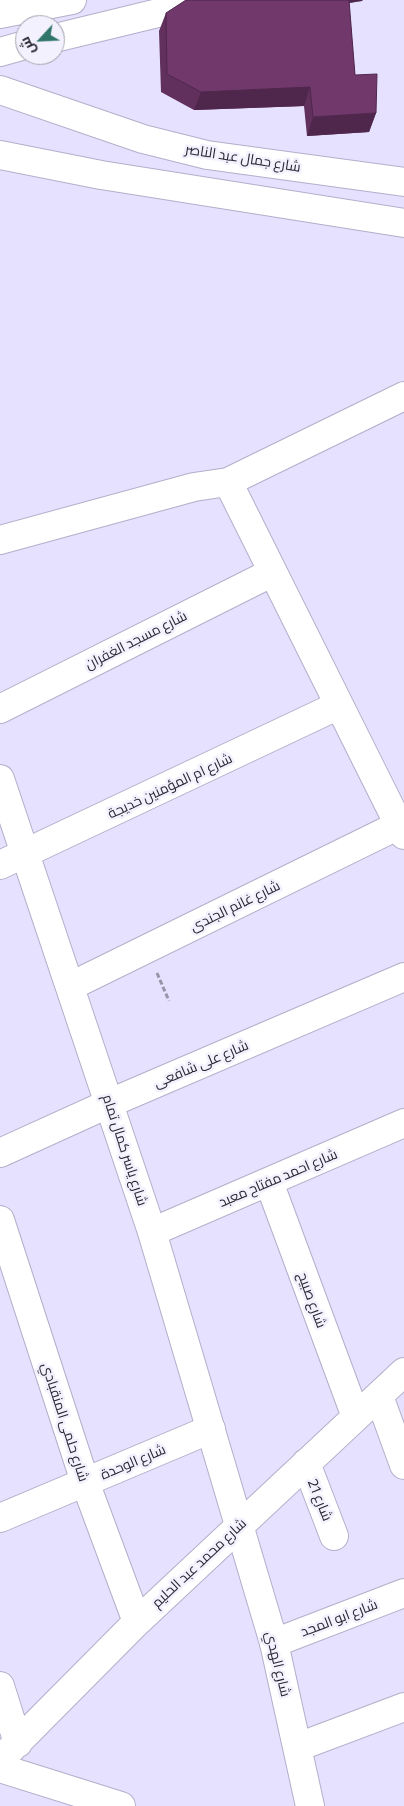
<!DOCTYPE html>
<meta charset="utf-8">
<style>
body{margin:0}
#map{position:relative;width:404px;height:1806px;overflow:hidden;background:#e6e1fe;font-family:Commissioner,Cairo,sans-serif}
canvas{display:block}
.north{position:absolute;left:15px;top:15px;width:50px;height:50px;box-sizing:border-box;background:#f3f1fd;border:1px solid #a2a0ab;border-radius:50%;rotate:245deg;font-size:14px;font-weight:700;line-height:20px;text-align:center;color:#282631}
.north::after{content:'';display:block;margin:auto;width:18px;height:22px;background:#307569;clip-path:polygon(50% 0,100% 100%,50% 72%,0 100%)}
</style>
<div id="map">
<canvas width="404" height="1806"></canvas>
<div class="north">ش</div>
</div>
<script>
const ctx = document.querySelector('canvas').getContext('2d');
ctx.lineJoin = 'round';
const shape = rows => new Path2D(rows.map(r => 'M' + r).join(''));
function trace(path, color, width, dash) { ctx.strokeStyle = color; ctx.lineWidth = width; ctx.lineCap = dash ? 'butt' : 'round'; ctx.setLineDash(dash || []); ctx.stroke(path); }
function paint(path, color) { ctx.fillStyle = color; ctx.fill(path, 'evenodd'); }
function label(font, color, halo, rows, align = 'center') {
  ctx.font = font + ' Commissioner,Cairo,sans-serif'; ctx.lineWidth = 5; ctx.setLineDash([]); ctx.textBaseline = 'middle'; ctx.strokeStyle = halo; ctx.fillStyle = color; for (const [text, x, y, turn = 0] of rows) {
    ctx.save(); ctx.translate(x, y); ctx.rotate((+turn || 0) * Math.PI / 180); ctx.textAlign = isNaN(turn) ? turn : align; if (halo) ctx.strokeText(text, 0, 0); ctx.fillText(text, 0, 0); ctx.restore();
  }
}
const minor = shape([
 [228,482,404,835],
 [0,540,194,487,228,482,404,396],
 [0,709,273,572],
 [0,865,339,705],
 [71,986,399,825],
 [0,1153,110,1103,404,977],
 [269,1182,356,1417],
 [0,1220,85,1482,137,1622],
 [152,1232,404,1123],
 [379,1396,404,1465],
 [306,1463,334,1536],
 [0,1518,211,1429],
 [274,1643,404,1593],
 [0,1686,18,1743],
 [298,1747,404,1707],
 [0,1760,137,1622,404,1372]
]);
const tertiary = shape([
 [0,779,152,1232,274,1643,310,1806]
]);
const secondary = shape([
 [0,1768,121,1806]
]);
const primary = shape([
 [0,14,72,0],
 [55,38,212,0],
 [0,52,25,45],
 [0,90,143,139,207,155,404,182],
 [0,155,101,175,404,223]
]);
trace(minor, '#b4aeca', 30);
trace(tertiary, '#b4aeca', 30);
trace(secondary, '#b4aeca', 30);
trace(primary, '#b4aeca', 30);
trace(shape([
 [157,973,169,1001]
]), '#9895aa', 3, [5, 2.5]);
trace(minor, '#fff', 28);
trace(tertiary, '#fff', 28);
trace(secondary, '#fff', 28);
trace(primary, '#fff', 28);
paint(shape([
 [362,1,349,3,355,75,376,113,369,132,307,136,304,106,194,110,161,92,159,31,166,13]
]), '#61305d');
paint(shape([
 [343,0,363,0,362,1,341,4],
 [310,87,304,106,194,110,201,92],
 [376,113,369,132,307,136,313,117]
]), '#4f274c');
const building = shape([
 [186,0,349,0,355,75,377,74,376,113,313,117,310,87,201,92,167,74,166,13,186,0]
]);
paint(building, '#71386c');
trace(building, '#4f274c', 1);
label('14px', '#282631', '#f3f1fd', [
 ["شارع جمال عبد الناصر",243,158,9],
 ["شارع مسجد الغفران",136,640,-27],
 ["شارع ام المؤمنين خديجة",170,786,-25],
 ["شارع غانم الجندى",235,906,-26],
 ["شارع على شافعى",201,1064,-23],
 ["شارع ياسر كمال تمام",125,1150,72],
 ["شارع احمد مفتاح معبد",278,1178,-23],
 ["شارع صبيح",312,1300,70],
 ["شارع حلمى المنقبادي",65,1422,72],
 ["شارع الوحدة",133,1462,-23],
 ["شارع 21",320,1500,68],
 ["شارع محمد عبد الحليم",199,1563,-43],
 ["شارع ابو المجد",339,1618,-21],
 ["شارع الهدي",278,1664,76]
]);
</script>
